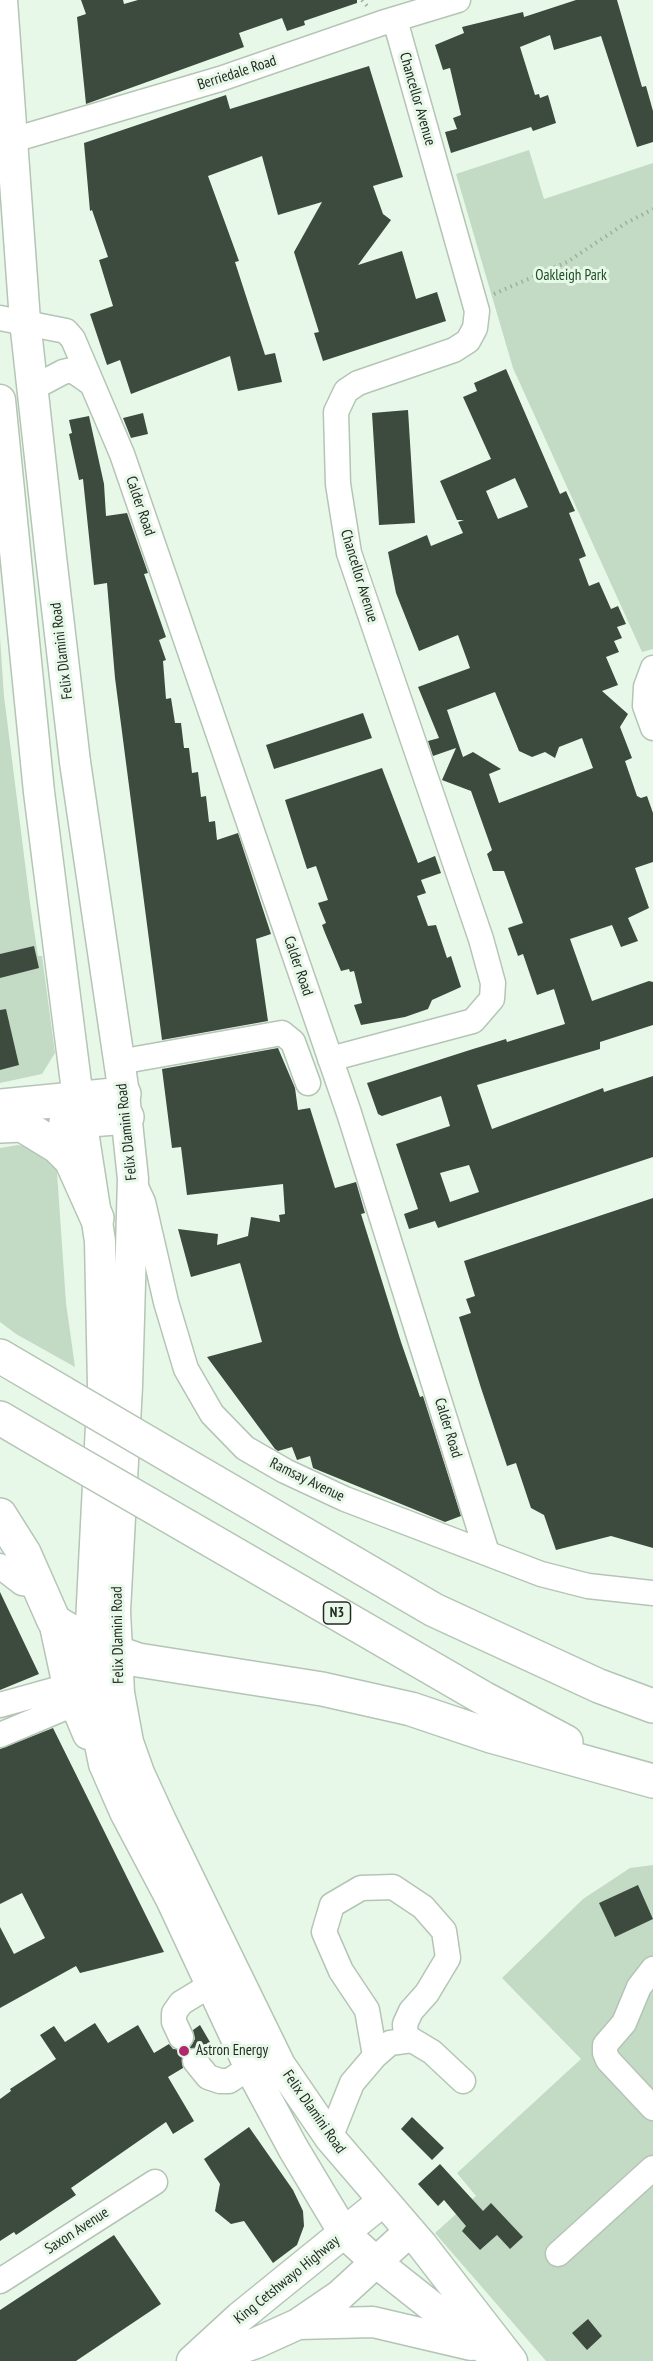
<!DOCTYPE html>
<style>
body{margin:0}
canvas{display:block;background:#e7f8e8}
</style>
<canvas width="653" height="2361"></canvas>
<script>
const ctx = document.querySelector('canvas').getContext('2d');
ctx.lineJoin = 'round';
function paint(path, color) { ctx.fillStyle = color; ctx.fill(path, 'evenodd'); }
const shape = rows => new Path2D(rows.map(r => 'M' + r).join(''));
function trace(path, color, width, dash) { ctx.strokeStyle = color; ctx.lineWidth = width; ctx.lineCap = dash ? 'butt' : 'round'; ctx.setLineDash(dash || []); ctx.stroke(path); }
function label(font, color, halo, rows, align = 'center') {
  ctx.font = font + ' "PT Sans Narrow",sans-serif'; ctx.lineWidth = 6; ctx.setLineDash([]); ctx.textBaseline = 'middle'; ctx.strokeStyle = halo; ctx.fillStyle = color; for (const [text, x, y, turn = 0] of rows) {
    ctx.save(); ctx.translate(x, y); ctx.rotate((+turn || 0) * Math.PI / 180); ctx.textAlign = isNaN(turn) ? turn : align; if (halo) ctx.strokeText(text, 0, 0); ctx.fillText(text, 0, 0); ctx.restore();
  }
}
paint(shape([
 [529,150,544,199,653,163,653,649,642,652,513,368,456,174],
 [0,637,4,696,30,903,38,956,42,956,55,1053,42,1074,0,1083],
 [18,1145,32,1148,53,1164,57,1172,66,1303,75,1367,16,1334,0,1322,0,1148],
 [653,1865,653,2361,546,2361,435,2233,476,2196,457,2173,581,2059,502,1978,583,1899,630,1868]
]), '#c3dbc4');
paint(shape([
 [81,0,123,0,124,4,138,0,357,0,357,3,304,21,305,25,287,31,282,18,239,33,244,47,86,104,77,17,86,14],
 [576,0,617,0,642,87,646,86,653,111,653,142,637,147,601,36,554,50,550,35,520,47,535,95,539,94,540,98,548,95,556,123,533,131,531,127,451,153,445,132,457,129,453,118,461,115,450,68,443,70,435,45,464,33,462,27,523,12,524,17],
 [369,66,403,177,373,186,383,214,391,220,358,265,402,251,416,299,437,292,446,321,323,361,314,333,319,332,294,252,322,202,278,215,262,156,208,176,239,261,235,262,265,355,275,353,282,382,238,391,230,356,131,394,120,360,107,365,90,314,113,306,99,260,108,257,92,210,90,211,84,143,226,95,230,109],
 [506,369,560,494,566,491,575,511,569,513,586,556,579,559,589,586,599,582,611,609,618,606,626,624,617,627,622,638,614,641,619,652,606,657,618,685,602,691,628,714,620,727,632,758,625,761,637,796,641,798,647,796,653,813,653,862,635,868,649,908,628,918,638,941,621,947,612,925,570,939,592,1001,649,981,653,982,653,1025,600,1042,600,1049,477,1085,492,1129,603,1088,604,1092,653,1076,653,1157,438,1228,435,1221,409,1229,404,1214,418,1209,396,1144,450,1126,441,1096,382,1116,378,1114,367,1083,473,1049,506,1039,507,1042,565,1024,554,989,537,995,523,954,518,956,508,928,523,923,504,871,493,871,487,854,492,850,471,791,442,780,456,748,433,756,428,741,439,738,418,687,470,668,458,635,419,651,396,593,388,552,427,535,431,546,463,533,458,522,464,520,457,520,440,481,491,459,463,397,477,391,474,383],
 [515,478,528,507,498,519,486,491],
 [495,692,519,751,532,757,545,752,555,758,559,747,582,738,593,768,499,803,489,774,501,769,473,752,463,757,447,710],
 [469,1165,479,1192,450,1202,440,1173],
 [408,410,415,523,379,525,372,413],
 [143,413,148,434,131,438,123,418],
 [89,416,104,484,106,516,127,513,148,573,144,574,166,637,159,640,166,660,163,661,166,699,171,698,175,723,181,723,184,748,189,748,192,773,198,772,201,797,206,796,209,822,215,821,217,840,238,833,271,934,256,939,268,1021,162,1040,115,678,107,583,94,585,83,479,79,480,69,434,72,433,69,420],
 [363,713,372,738,274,769,266,745],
 [382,768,418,863,435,856,441,873,421,880,426,893,417,896,428,926,436,925,447,958,451,956,461,987,432,1000,428,1009,405,1017,361,1025,354,1005,362,1003,354,971,350,972,349,969,341,971,325,933,322,925,326,923,318,903,328,900,316,866,307,869,285,800],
 [34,946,39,968,0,978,0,954],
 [6,1009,19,1065,0,1070,0,1010],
 [278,1048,295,1088,298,1110,310,1108,335,1188,356,1182,365,1213,361,1214,401,1342,420,1397,423,1396,461,1516,445,1522,313,1468,310,1456,297,1460,292,1447,278,1451,275,1449,207,1357,262,1342,240,1263,191,1277,178,1229,218,1234,217,1245,248,1236,251,1217,280,1222,279,1215,285,1214,283,1184,187,1195,181,1147,172,1148,162,1069],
 [653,1198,653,1548,611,1536,556,1550,544,1515,531,1508,516,1463,507,1466,481,1388,459,1317,471,1313,466,1299,475,1296,464,1261],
 [0,1592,39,1674,0,1690],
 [53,1728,164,1952,80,1973,76,1966,0,2008,0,1927,14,1954,45,1938,22,1893,0,1904,0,1749],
 [638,1885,653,1919,615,1937,599,1903],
 [95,2023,108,2043,138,2025,154,2053,169,2044,173,2049,186,2050,182,2056,183,2068,168,2077,194,2121,173,2134,166,2122,71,2188,76,2195,16,2235,14,2232,0,2241,0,2099,11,2091,10,2089,56,2059,40,2035,54,2026,65,2042],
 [200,2025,214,2049,207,2053,200,2048,189,2049,195,2039,193,2030],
 [412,2117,444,2148,432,2160,401,2129],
 [249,2127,293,2190,303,2211,304,2226,297,2245,273,2263,244,2221,231,2224,215,2211,220,2184,204,2159],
 [440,2164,483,2211,491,2203,523,2237,510,2249,497,2235,480,2250,462,2231,466,2226,444,2200,438,2206,418,2184],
 [114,2235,161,2304,76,2361,0,2361,0,2310],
 [588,2319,602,2336,587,2350,572,2333]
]), '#3d4b3e');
const minor = shape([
 [13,140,220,79,382,23,458,0],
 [0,318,66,331,73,339,122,454,349,1113,487,1553],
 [33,388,63,372,72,370,92,384],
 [653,668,646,687,645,706,653,728],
 [330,1059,473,1021,492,999,493,983,481,939,349,553,338,484,336,412,346,391,358,383,454,350,468,341,475,328,477,311,395,20],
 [119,1062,282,1033,293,1042,308,1083],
 [136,1187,143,1202,166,1302,186,1369,212,1414,245,1448,285,1471,345,1499,541,1574,588,1586,653,1593],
 [0,1566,22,1583,38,1585],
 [0,1705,68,1686],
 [0,1735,74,1704,93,1700],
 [653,1969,639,1987,624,2023,605,2045,605,2053,608,2060,653,2108],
 [181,2037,174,2022,174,2013,181,2003,227,1975],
 [375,2056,367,2010,341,1971,324,1932,332,1905,361,1888,393,1887,423,1907,444,1931,448,1958,427,1993,411,2011,405,2024,406,2040],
 [195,2061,208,2077,220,2081,229,2081,264,2058],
 [330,2138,352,2083,375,2056,390,2043,412,2040,432,2052,463,2081],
 [558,2254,653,2168],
 [0,2281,155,2182]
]);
const major = shape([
 [2,0,25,321,51,557,75,762,124,1094,133,1179,127,1386,115,1611,119,1693,128,1742,139,1773,161,1821,280,2065,330,2138,422,2245,512,2361],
 [0,400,39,792,78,1099,100,1241,103,1386,90,1643,96,1725,104,1764,125,1812,171,1899,250,2068,293,2148,344,2233,377,2263,492,2354],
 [54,1621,68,1686,88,1734],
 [298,2324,373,2322,471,2345],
 [192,2361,240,2317,383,2201],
 [204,2361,256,2343,298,2324,339,2296,410,2231]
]);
const highway = shape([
 [0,1106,124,1094],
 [66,1122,127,1117],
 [0,1126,22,1125,58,1147,71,1160,97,1218],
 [0,1356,63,1393],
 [0,1418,53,1449],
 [184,1464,434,1610,599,1686,653,1706],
 [0,1515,24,1553,54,1621,90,1643,138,1660,322,1689,411,1709,491,1736,653,1781],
 [188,1527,485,1699,566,1742]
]);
trace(minor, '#b4c5b5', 27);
trace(major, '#b4c5b5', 33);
trace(highway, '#b4c5b5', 36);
trace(shape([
 [362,0,367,6],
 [494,294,567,262,626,223,653,209]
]), '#a0ada1', 4, [1.5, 4.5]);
trace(minor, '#fff', 24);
trace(major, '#fff', 30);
trace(highway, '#fff', 33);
const highwayBridge = shape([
 [63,1393,184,1464],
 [53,1449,188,1527]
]);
trace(highwayBridge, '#b4c5b5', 36, []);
trace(highwayBridge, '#fff', 33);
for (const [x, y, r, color] of [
 [184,2051,6,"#af286d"]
]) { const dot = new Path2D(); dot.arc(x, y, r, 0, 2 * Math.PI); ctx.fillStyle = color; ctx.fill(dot); trace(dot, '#e7f8e8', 2); }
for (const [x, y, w] of [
 [337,1613,27]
]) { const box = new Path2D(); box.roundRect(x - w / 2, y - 11, w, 22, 4.5); ctx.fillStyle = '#e7f8e8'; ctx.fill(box); trace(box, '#232a24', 1.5); }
label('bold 14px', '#232a24', null, [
 ["N3",337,1613]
]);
label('15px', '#232a24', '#e7f8e8', [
 ["Berriedale Road",237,73,-18],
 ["Chancellor Avenue",417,99,74],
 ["Calder Road",140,506,71],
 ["Chancellor Avenue",359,576,73],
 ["Felix Dlamini Road",62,651,-97],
 ["Calder Road",298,966,71],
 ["Felix Dlamini Road",127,1132,-96],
 ["Calder Road",448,1428,73],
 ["Ramsay Avenue",307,1480,26],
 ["Felix Dlamini Road",118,1635,-91],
 ["Felix Dlamini Road",314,2112,55],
 ["Saxon Avenue",77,2231,-33],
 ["King Cetshwayo Highway",287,2280,-39]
]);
label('15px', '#1d4d24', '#e7f8e8', [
 ["Oakleigh Park",571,276]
]);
label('15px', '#232a24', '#e7f8e8', [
 ["Astron Energy",196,2051]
], 'left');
</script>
